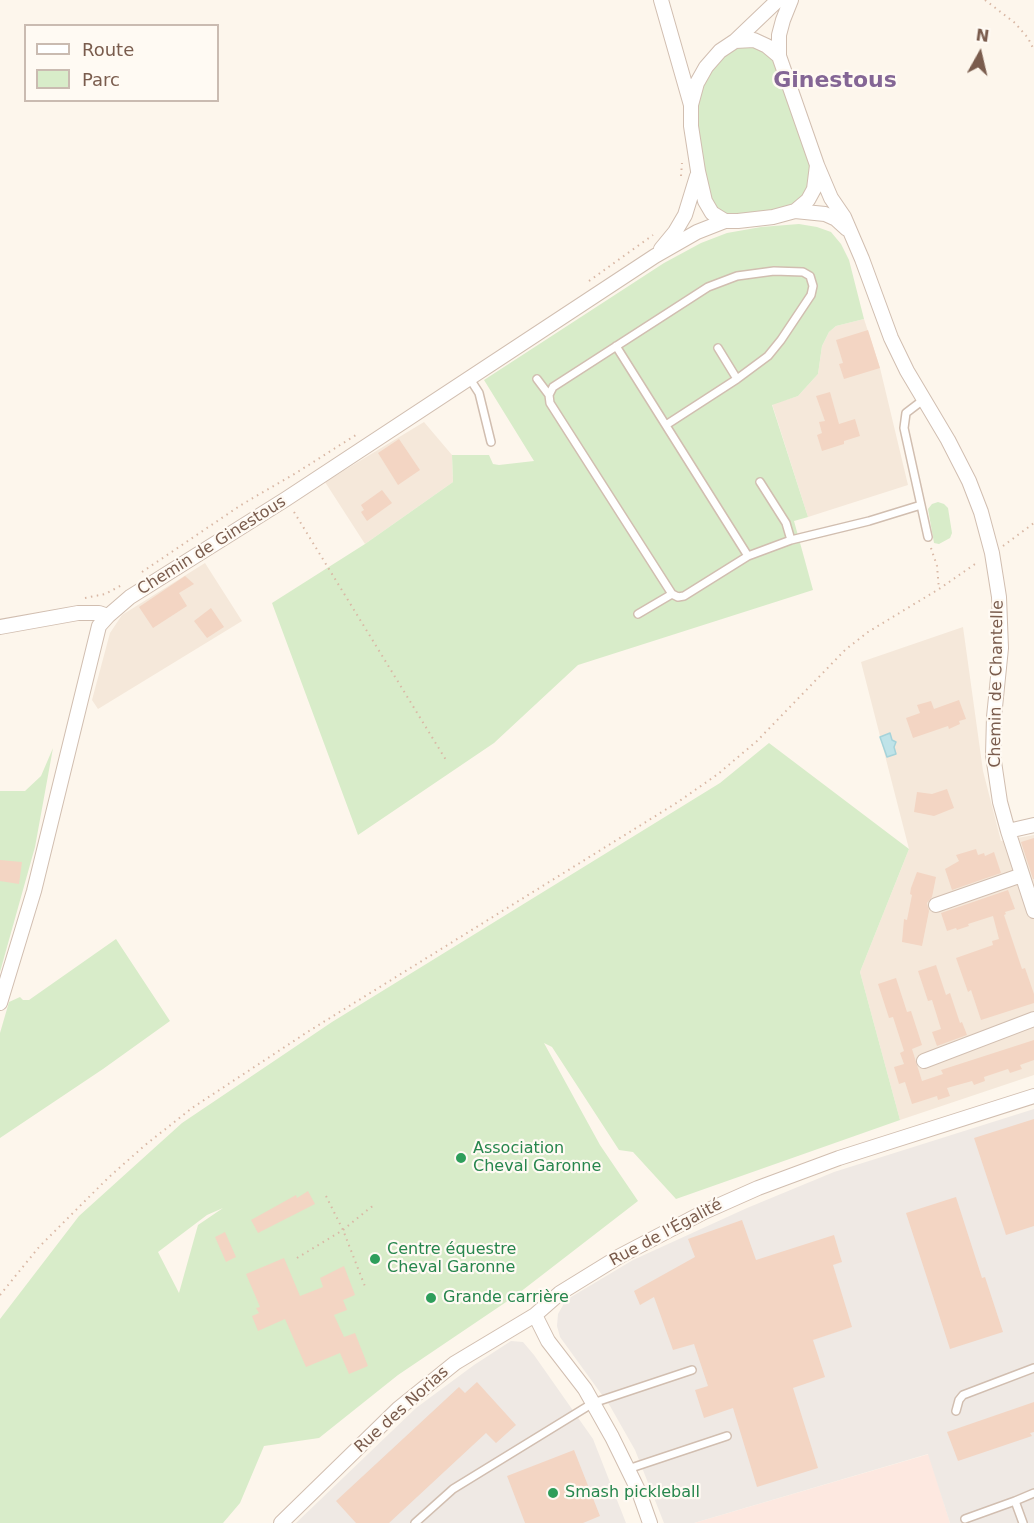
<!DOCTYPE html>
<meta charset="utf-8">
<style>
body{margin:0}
#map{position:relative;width:1034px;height:1523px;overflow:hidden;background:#fdf6ec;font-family:"DejaVu Sans",sans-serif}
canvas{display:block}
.legend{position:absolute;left:24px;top:24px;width:195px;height:78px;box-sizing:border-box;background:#fffaf3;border:2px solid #cabbb1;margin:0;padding:8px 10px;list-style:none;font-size:18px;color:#7a5c4d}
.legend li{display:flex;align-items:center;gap:12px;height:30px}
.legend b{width:30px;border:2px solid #cabbb1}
.north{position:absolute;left:950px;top:24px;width:60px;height:60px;-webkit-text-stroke:4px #fffaf3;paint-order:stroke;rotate:8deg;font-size:16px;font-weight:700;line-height:24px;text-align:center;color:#7a5c4d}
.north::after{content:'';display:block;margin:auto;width:21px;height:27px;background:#7a5c4d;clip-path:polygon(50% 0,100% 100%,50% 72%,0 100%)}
</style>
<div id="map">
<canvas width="1034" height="1523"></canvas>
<ul class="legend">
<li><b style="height:8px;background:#fff"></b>Route</li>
<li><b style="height:16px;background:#d8ecc9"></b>Parc</li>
</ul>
<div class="north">N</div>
</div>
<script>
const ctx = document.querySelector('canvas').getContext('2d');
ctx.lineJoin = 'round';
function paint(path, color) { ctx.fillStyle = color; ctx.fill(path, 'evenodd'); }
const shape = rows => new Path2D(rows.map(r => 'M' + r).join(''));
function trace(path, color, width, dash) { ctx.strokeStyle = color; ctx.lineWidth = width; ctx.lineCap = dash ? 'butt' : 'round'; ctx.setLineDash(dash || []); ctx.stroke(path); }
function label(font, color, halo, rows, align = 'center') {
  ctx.font = font + ' "DejaVu Sans",sans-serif'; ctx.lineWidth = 4.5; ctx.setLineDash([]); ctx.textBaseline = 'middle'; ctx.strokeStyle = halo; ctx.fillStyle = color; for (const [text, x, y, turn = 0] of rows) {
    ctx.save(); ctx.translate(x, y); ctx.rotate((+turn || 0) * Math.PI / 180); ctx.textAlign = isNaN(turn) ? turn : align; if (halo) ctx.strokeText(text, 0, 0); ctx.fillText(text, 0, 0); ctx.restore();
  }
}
paint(shape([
 [864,319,880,368,908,485,808,517,772,404,798,396,818,374,822,346,829,332,836,326],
 [424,422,452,455,453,482,365,544,325,482],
 [205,563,242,621,98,709,92,700,110,633,122,615],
 [963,627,983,771,1001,841,1034,835,1034,1075,900,1120,860,972,909,849,861,662]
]), '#f5e8da');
paint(shape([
 [929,1454,950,1523,694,1523]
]), '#fde8e0');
paint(shape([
 [1034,1109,1034,1523,950,1523,928,1454,694,1523,664,1523,635,1450,610,1406,560,1337,557,1326,558,1314,566,1300,633,1260,747,1208,834,1172],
 [511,1341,523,1342,534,1355,593,1439,626,1523,296,1523,416,1408,474,1365]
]), '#efe9e4');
paint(shape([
 [742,47,753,47,764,50,772,56,777,66,812,163,809,186,802,198,792,206,746,216,723,215,711,202,695,127,698,95,712,68,731,50],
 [799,224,817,227,831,232,841,244,849,260,864,319,836,326,829,332,822,346,818,374,798,396,772,405,808,517,794,521,813,590,578,665,494,743,358,835,272,603,365,544,453,482,452,455,489,455,493,464,499,465,534,461,484,380,664,263,701,243,727,233,761,227],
 [938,502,944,504,948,508,952,533,950,538,939,544,934,543,928,509,932,504],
 [769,743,909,849,860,972,900,1120,676,1199,633,1152,619,1150,552,1047,544,1043,600,1145,638,1201,515,1296,398,1375,319,1438,264,1446,240,1503,223,1523,0,1523,0,1319,79,1216,182,1123,332,1022,720,783],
 [223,1208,198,1225,179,1293,158,1252,207,1215],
 [53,748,35,847,0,972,0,791,25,791,41,776],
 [116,939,170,1021,103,1069,0,1138,0,1033,9,1002,20,997,23,1000,29,1000]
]), '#d8ecc9');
const water = shape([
 [890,733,892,740,896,742,894,747,896,754,887,757,880,737,890,733]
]);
paint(water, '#bfe3e8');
trace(water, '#a5d3da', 1.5);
paint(shape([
 [868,330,880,368,844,379,839,364,843,363,836,340],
 [830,392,839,424,855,419,860,436,844,441,844,444,822,451,817,435,822,433,819,422,825,421,816,396],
 [399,439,420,470,398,485,378,453],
 [382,490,392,503,367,521,361,512,364,510,361,505],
 [185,576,194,584,179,593,187,606,153,628,139,607],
 [211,608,224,627,207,638,194,621],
 [959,700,966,719,959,721,960,724,949,729,948,726,913,738,906,718,920,713,917,705,931,701,934,709],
 [947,789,954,808,934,816,914,812,917,792,932,794],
 [1034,838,1034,879,1033,879,1021,842],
 [976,849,978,855,984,853,985,856,994,852,1001,873,952,890,945,869,959,861,956,855],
 [0,860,22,862,19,884,0,881],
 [917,872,936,877,932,897,927,903,929,911,922,946,902,942,904,919,907,920,912,895,910,894,911,888],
 [1008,890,1015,909,1005,912,1006,914,1004,915,1022,969,1025,968,1034,994,1034,1003,981,1020,971,990,968,992,956,958,993,945,992,941,999,939,993,916,968,924,969,926,957,930,956,928,947,931,941,913],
 [936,965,946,995,950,993,960,1023,962,1022,967,1035,937,1046,932,1032,941,1029,932,1000,928,1001,918,971],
 [896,978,907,1012,911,1011,922,1045,912,1049,922,1081,943,1074,941,1070,1034,1040,1034,1060,1020,1065,1022,1069,1010,1073,1008,1069,984,1077,985,1081,974,1085,972,1081,947,1088,950,1096,938,1100,937,1096,912,1104,905,1082,899,1084,894,1067,904,1064,900,1053,904,1051,893,1017,889,1018,878,984],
 [1034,1119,1034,1226,1006,1235,974,1138],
 [308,1191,315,1204,258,1233,251,1220,296,1195,297,1198],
 [956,1197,982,1278,985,1277,1003,1332,950,1349,906,1213],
 [742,1220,756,1260,834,1235,842,1262,833,1265,852,1327,813,1340,825,1377,793,1388,818,1468,757,1487,733,1408,704,1418,695,1390,708,1386,694,1344,673,1350,654,1297,640,1305,634,1291,695,1257,688,1239],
 [225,1232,236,1257,226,1262,215,1237],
 [284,1258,300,1296,323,1287,320,1278,344,1266,355,1295,343,1300,347,1310,334,1315,344,1337,355,1333,368,1366,349,1374,340,1353,306,1367,285,1319,258,1331,252,1316,259,1313,256,1308,260,1307,246,1274],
 [477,1382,516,1425,496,1443,486,1433,389,1523,356,1523,336,1501,459,1387,465,1393],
 [1034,1402,1034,1432,1030,1433,1032,1436,958,1461,947,1432],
 [574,1450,600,1516,583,1523,525,1523,507,1476]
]), '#f3d5c3');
const lane = shape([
 [616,346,748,556],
 [718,348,737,379],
 [470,379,479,393,491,442],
 [537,379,549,395],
 [923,400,906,413,904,428,928,537],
 [666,425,737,379,768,356,781,340,811,295,813,286,810,276,803,272,774,271,737,276,708,287,553,387,549,395,550,403,672,594,678,597,684,596,748,556,791,540,869,521,921,505],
 [760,482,786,523,791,540],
 [638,614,672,594],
 [956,1411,959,1400,963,1395,1034,1368],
 [628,1469,727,1436],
 [965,1519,1015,1501],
 [415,1523,453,1489,593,1403,692,1370],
 [1023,1523,1015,1501,1034,1493]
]);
const street = shape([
 [661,0,691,105],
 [735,41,778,0],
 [779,56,767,46,754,40,735,41,720,51,706,67,697,83,691,105,691,126,698,171,705,201,712,213,725,221,738,221,773,217,795,211,808,200,814,189,817,165,779,56,779,35,783,20,791,0],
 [817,165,831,198,844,217,862,259,891,338,907,371,948,440,969,481,981,512,992,553,999,597,1001,648,994,717,993,755,1000,802,1008,831,1034,911],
 [795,211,825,214,836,219,847,229],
 [661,249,675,232,685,215,697,176],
 [0,627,78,613,99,613,108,616],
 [1008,831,1034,825],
 [936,905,1022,875],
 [0,1003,34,891,99,626,108,616,130,597,286,499,655,256,697,232,725,221],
 [924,1061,1034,1019],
 [281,1523,398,1409,455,1363,535,1315],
 [650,1523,639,1492,612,1437,585,1389,548,1341,535,1315,560,1293,620,1256,704,1212,758,1188,839,1158,1034,1096]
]);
trace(lane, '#d1beb0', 10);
trace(street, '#d1beb0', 16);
trace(shape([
 [985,0,1015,23,1028,38,1034,50],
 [681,176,682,163],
 [589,281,653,235],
 [294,512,446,760],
 [1003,546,1034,523],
 [931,548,937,566,939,589],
 [142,572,241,505,296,473,359,433],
 [85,598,105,594,122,585],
 [326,1196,343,1230,366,1289],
 [297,1258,343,1230,371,1207,376,1206],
 [0,1295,39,1247,107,1179,144,1146,192,1108,309,1031,678,802,718,774,757,741,845,650,868,632,939,589,978,562]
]), '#d9b8a5', 2, [1.5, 4.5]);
trace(lane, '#fff', 7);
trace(street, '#fff', 14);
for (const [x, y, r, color] of [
 [461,1158,6,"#2e9e5b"],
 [375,1259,6,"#2e9e5b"],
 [431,1298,6,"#2e9e5b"],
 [553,1493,6,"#2e9e5b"]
]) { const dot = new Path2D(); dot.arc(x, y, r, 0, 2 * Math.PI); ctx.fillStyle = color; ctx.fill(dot); trace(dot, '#fffaf3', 2); }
label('16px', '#7a5c4d', '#fffaf3', [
 ["Chemin de Ginestous",212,546,-32],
 ["Chemin de Chantelle",997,684,-89],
 ["Rue de l'Égalité",666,1233,-28],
 ["Rue des Norias",402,1410,-42]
]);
label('16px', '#27864d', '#fffaf3', [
 ["Association",473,1149],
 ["Cheval Garonne",473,1167],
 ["Centre équestre",387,1250],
 ["Cheval Garonne",387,1268],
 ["Grande carrière",443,1298],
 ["Smash pickleball",565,1493]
], 'left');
label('bold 22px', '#846695', '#fffaf3', [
 ["Ginestous",835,81]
]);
</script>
